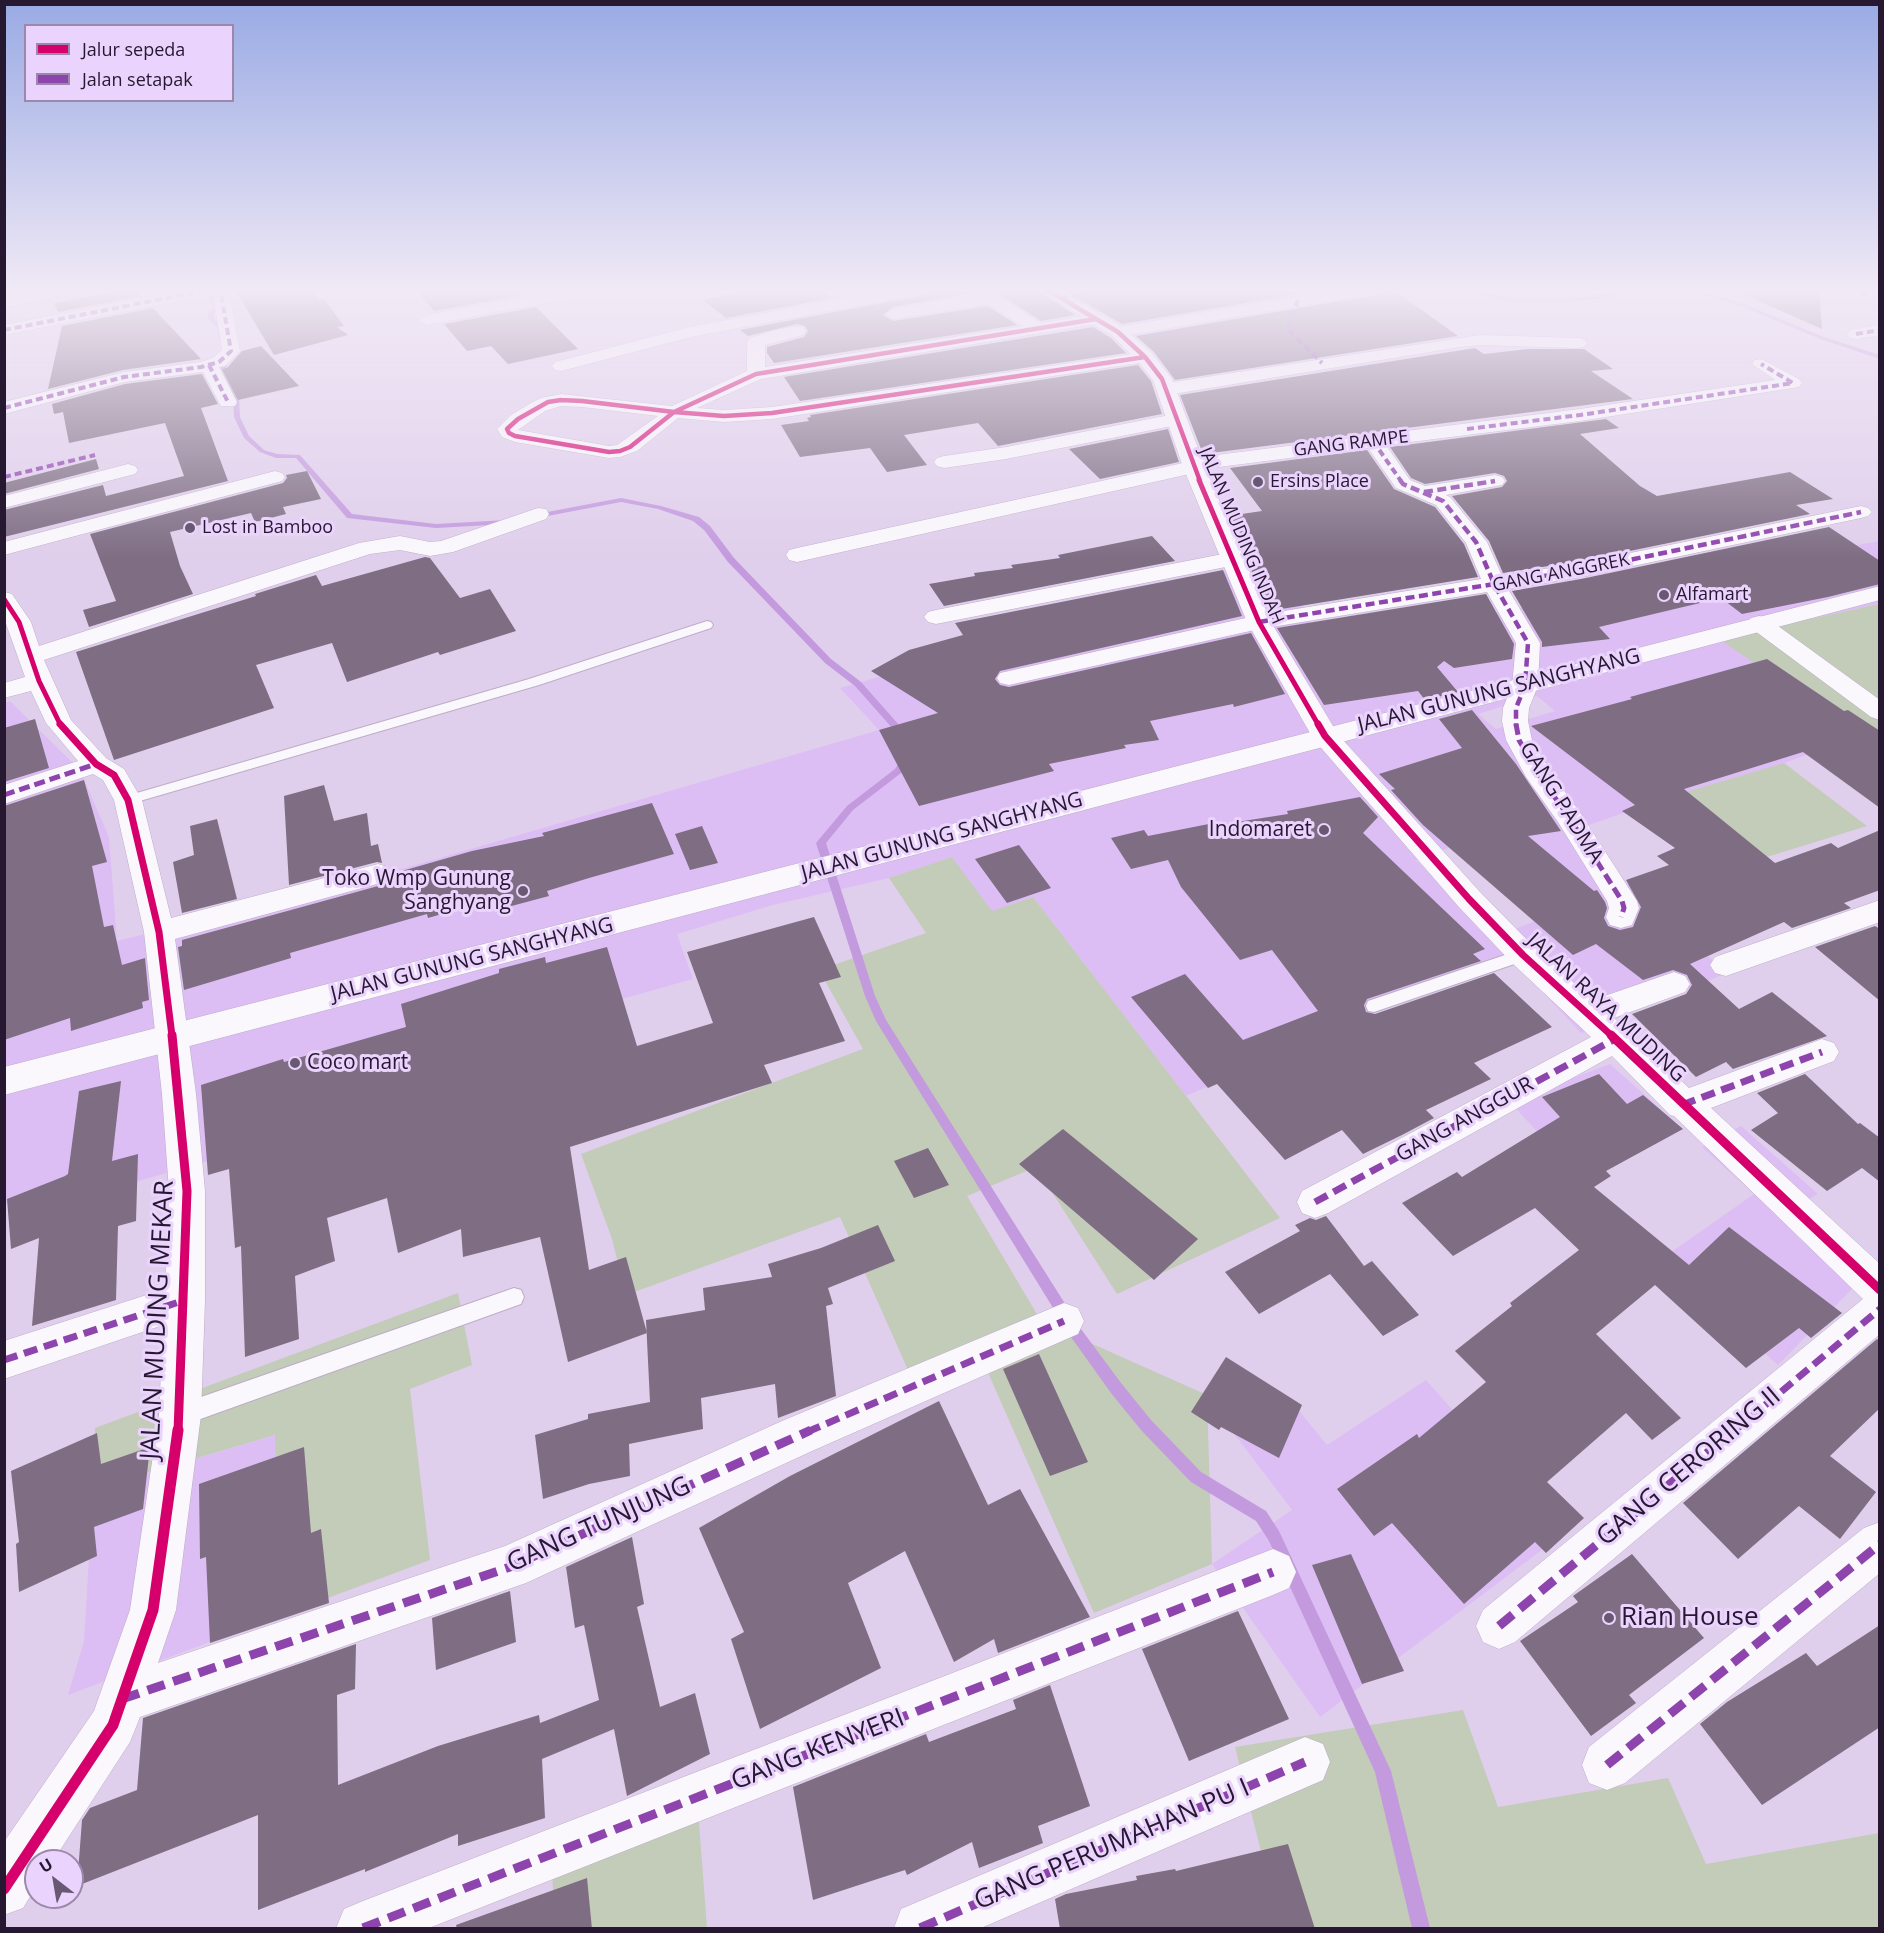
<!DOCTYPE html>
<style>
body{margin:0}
#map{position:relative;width:1884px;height:1933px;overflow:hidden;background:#e0cfec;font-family:"Open Sans",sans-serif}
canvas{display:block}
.frame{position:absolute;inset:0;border:6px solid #271831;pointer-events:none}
.legend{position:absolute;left:24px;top:24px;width:210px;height:78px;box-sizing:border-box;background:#ead3fc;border:2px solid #9c88ab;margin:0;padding:8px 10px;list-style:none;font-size:18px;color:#271831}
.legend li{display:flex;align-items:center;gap:12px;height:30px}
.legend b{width:30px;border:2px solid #9c88ab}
.north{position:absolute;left:24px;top:1849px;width:60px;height:60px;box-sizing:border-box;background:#ead3fc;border:2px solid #9c88ab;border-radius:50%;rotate:329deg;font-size:16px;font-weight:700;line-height:24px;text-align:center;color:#271831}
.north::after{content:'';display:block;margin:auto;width:21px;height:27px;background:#685872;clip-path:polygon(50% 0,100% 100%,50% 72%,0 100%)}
</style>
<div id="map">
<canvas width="1884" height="1933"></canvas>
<div class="frame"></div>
<ul class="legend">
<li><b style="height:8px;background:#d6006c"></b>Jalur sepeda</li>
<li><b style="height:8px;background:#8e44ad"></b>Jalan setapak</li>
</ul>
<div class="north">U</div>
</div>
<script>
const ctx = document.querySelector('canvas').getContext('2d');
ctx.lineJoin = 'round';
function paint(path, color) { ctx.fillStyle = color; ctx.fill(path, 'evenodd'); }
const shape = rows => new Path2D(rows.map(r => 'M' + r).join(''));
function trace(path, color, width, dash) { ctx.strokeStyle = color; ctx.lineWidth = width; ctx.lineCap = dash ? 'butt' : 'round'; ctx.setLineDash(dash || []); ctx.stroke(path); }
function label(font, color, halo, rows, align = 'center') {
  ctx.font = font + ' "Open Sans",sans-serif'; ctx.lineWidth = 6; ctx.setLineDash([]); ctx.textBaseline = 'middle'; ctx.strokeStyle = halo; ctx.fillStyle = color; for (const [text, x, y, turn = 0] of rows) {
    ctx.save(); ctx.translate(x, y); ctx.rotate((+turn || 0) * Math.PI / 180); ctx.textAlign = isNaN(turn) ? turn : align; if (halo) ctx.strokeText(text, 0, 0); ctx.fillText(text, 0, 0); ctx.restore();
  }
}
paint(shape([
 [1879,541,1879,604,1720,639,1861,735,1784,763,1675,795,1569,832,1727,973,1581,1033,1508,955,1186,1096,1033,897,992,912,952,857,889,878,773,905,677,934,693,979,483,1038,491,1080,100,1192,101,1165,5,1204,5,703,10,701,80,770,109,837,117,941,378,876,879,730,840,688,918,666,1216,573,1279,561,1322,645],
 [1537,696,1555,711,1496,729,1478,714],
 [1498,830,1581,904,1493,937,1416,860],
 [1610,1064,1675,1122,1570,1168,1510,1102],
 [1741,1126,1818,1194,1779,1216,1852,1289,1778,1365,1660,1260,1754,1194,1702,1147],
 [1426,1380,1563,1534,1320,1717,1212,1564,1292,1510,1232,1431,1287,1396,1327,1445],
 [276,1435,282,1615,68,1695,84,1641,93,1489]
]), '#ddbef4');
paint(shape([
 [1879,604,1879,740,1789,687,1719,639],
 [1784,763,1867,826,1754,861,1675,795],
 [952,857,992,911,1033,897,1280,1218,1117,1294,1036,1167,967,1196,1041,1321,1207,1395,1212,1564,1094,1613,978,1350,912,1379,840,1217,626,1295,612,1239,581,1154,863,1049,819,970,926,933,889,878],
 [458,1293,472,1365,410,1389,430,1560,282,1615,275,1435,93,1489,95,1428],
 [1463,1710,1498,1807,1668,1778,1706,1864,1879,1833,1879,1928,1280,1928,1235,1747],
 [697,1796,707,1928,555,1928,552,1873]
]), '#c3cbb9');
paint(shape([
 [205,288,211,288,220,308,214,313,214,319,224,328,223,339,219,339,218,328,208,319,208,312,214,308,205,288],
 [1463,288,1470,288,1511,298,1569,298,1607,294,1630,288,1639,288,1607,298,1569,302,1511,302,1472,293,1463,288],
 [1683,288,1692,288,1745,304,1824,337,1880,355,1880,359,1820,339,1741,306,1683,288],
 [223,351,226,353,227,369,239,395,240,417,249,436,264,450,277,454,300,455,352,514,436,524,507,520,511,522,507,524,436,528,347,518,296,458,276,458,260,452,244,438,234,417,233,395,221,369,220,353,223,351],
 [621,498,661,506,699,517,710,526,734,558,831,659,861,682,907,734,907,738,901,738,855,686,825,663,728,562,704,530,693,521,658,509,621,502,537,518,533,516,537,514,621,498],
 [907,754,911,757,901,773,853,810,826,843,875,996,886,1020,1081,1329,1121,1383,1151,1420,1201,1472,1266,1511,1279,1531,1391,1771,1430,1928,1412,1928,1375,1772,1269,1541,1256,1521,1191,1482,1141,1430,1111,1393,1071,1337,876,1021,865,996,816,843,847,806,895,769,904,755,907,754]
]), '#c39ade');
paint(shape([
 [134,288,141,296,58,312,54,303],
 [234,288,311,288,319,300,324,299,344,326,337,327,348,335,274,355],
 [414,288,516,288,523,295,434,311],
 [758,288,818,288,832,298,726,318,703,300],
 [950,288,1034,288,1075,315,1041,321,999,294,977,292,893,307,883,315,893,321,988,306,1017,325,774,363,767,353,767,347,804,337,808,331,805,326,797,324,748,336,740,330,924,295,931,291],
 [1060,288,1333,288,1122,324],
 [1385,288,1391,288,1458,336,1175,380,1154,352,1136,336,1375,295],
 [1729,288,1819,288,1822,329],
 [536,307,578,349,508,364,491,346,467,351,444,324],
 [153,308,201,359,123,370,48,389,62,326],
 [1093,327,1111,338,1126,353,800,401,784,377],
 [261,346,299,386,238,400,222,369,227,368,242,351],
 [1475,348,1484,354,1528,349,1584,349,1613,369,1591,371,1633,399,1203,454,1180,395],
 [1138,365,1151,381,1162,414,998,446,978,423,904,435,927,465,887,472,870,448,800,457,781,425,809,421,807,418,811,417,810,415],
 [202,374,218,404,201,408,228,481,4,537,4,510,103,485,106,496,184,476,165,423,69,443,63,412,54,414,52,404,125,384],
 [1606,419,1619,428,1580,434,1640,486,1657,496,1790,472,1833,499,1796,505,1810,514,1581,561,1503,573,1489,541,1452,496,1502,487,1507,481,1504,476,1495,473,1425,484,1411,478,1390,447],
 [1168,429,1179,462,1100,479,1069,449],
 [1367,450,1394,489,1435,507,1464,544,1478,577,1269,611,1246,558,1260,554,1231,523,1228,516,1262,511,1230,468],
 [96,459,99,469,4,494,4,483],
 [307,471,321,499,283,507,286,514,255,522,251,513,170,532,180,566,193,594,89,627,83,610,116,601,90,534,283,483,287,478,286,475],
 [1829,527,1880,561,1880,584,1828,597,1742,614,1721,598,1599,627,1610,639,1542,647,1542,642,1512,591,1581,579],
 [1152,536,1175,561,944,606,929,584,975,576,974,573,1013,568,1011,565,1060,558,1058,555],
 [425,557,430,558,460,598,490,589,516,631,440,655,438,652,347,682,332,643,256,665,274,708,114,760,76,652,256,596,255,594,316,575,322,586],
 [1223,570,1242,616,1000,671,995,679,1000,685,1009,687,1251,633,1285,694,1234,707,1233,704,1150,721,1159,740,1124,745,1126,748,1049,764,1054,771,919,806,879,730,938,713,871,671,909,650,963,635,955,623],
 [1486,594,1514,644,1512,659,1454,668,1444,661,1437,667,1458,692,1425,700,1418,691,1324,705,1277,628],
 [1767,659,1844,711,1848,710,1880,731,1880,808,1803,752,1684,789,1775,863,1831,843,1838,848,1880,830,1880,890,1844,903,1851,908,1792,928,1784,922,1690,964,1739,1009,1772,992,1827,1036,1733,1069,1726,1062,1696,1077,1632,1014,1686,994,1692,985,1687,975,1673,970,1643,980,1596,944,1573,955,1423,825,1391,790,1395,789,1379,774,1462,748,1439,719,1472,710,1516,764,1561,831,1528,836,1594,891,1597,890,1605,902,1607,908,1604,918,1608,926,1620,930,1633,927,1641,907,1626,880,1669,865,1657,856,1675,848,1622,811,1635,805,1531,726,1632,699,1630,697],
 [35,719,49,768,4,782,4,728],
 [84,780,107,862,92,866,104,927,113,925,122,965,145,958,149,1000,142,1002,143,1008,71,1031,70,1018,4,1040,4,806],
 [324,785,334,821,367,813,371,846,378,844,382,863,377,862,289,885,284,796],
 [1360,797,1378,817,1363,833,1485,949,1473,954,1481,961,1367,999,1364,1005,1366,1012,1375,1014,1494,973,1552,1027,1474,1063,1491,1079,1426,1110,1434,1118,1402,1135,1363,1154,1342,1130,1285,1160,1217,1084,1208,1088,1131,997,1185,974,1243,1040,1318,1011,1272,950,1240,960,1181,887,1168,860,1131,869,1111,838,1144,830,1148,836,1224,821,1224,824,1288,814,1287,811],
 [652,803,674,854,589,878,547,891,549,896,504,908,501,897,428,918,427,914,290,953,291,958,184,990,178,947,182,946,182,940,389,883,395,873,472,851,544,836,542,833],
 [217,819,237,899,182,913,173,862,194,855,190,826],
 [702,826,718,863,690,870,675,834],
 [1019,845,1051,888,1007,903,975,859],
 [814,917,841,977,819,983,845,1041,764,1065,772,1083,570,1147,589,1270,626,1257,647,1333,568,1362,540,1237,463,1257,461,1229,398,1253,387,1198,327,1218,335,1261,295,1276,299,1339,245,1357,241,1246,235,1248,229,1169,208,1175,201,1085,283,1059,284,1062,406,1027,401,1004,499,973,499,969,545,957,546,963,607,947,637,1046,713,1023,687,952],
 [1875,926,1880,929,1880,1001,1815,947],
 [1599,1074,1627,1104,1643,1095,1683,1129,1606,1171,1611,1176,1594,1187,1689,1265,1729,1227,1842,1313,1811,1338,1799,1328,1746,1368,1655,1285,1596,1334,1681,1418,1652,1440,1626,1413,1547,1482,1584,1518,1546,1553,1535,1542,1464,1604,1392,1523,1374,1536,1337,1489,1417,1434,1419,1438,1486,1382,1455,1351,1512,1306,1510,1303,1579,1250,1535,1208,1453,1256,1402,1203,1457,1172,1462,1177,1560,1117,1542,1097],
 [1805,1074,1858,1124,1860,1123,1880,1138,1880,1182,1862,1168,1827,1191,1751,1130,1778,1113,1757,1093],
 [121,1081,112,1161,138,1154,136,1221,118,1226,116,1300,32,1326,39,1238,11,1249,7,1199,65,1176,68,1174,79,1091],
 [1063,1129,1198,1239,1154,1280,1019,1164],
 [928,1148,949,1185,914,1198,894,1161],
 [1326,1216,1364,1266,1372,1261,1419,1315,1383,1336,1330,1274,1259,1314,1225,1272,1300,1231,1295,1225,1310,1218,1316,1220],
 [878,1225,895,1261,828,1288,833,1304,826,1306,836,1396,778,1418,775,1384,701,1398,703,1429,629,1444,630,1476,589,1484,543,1499,535,1435,588,1419,588,1414,650,1402,646,1320,705,1310,703,1288,772,1277,768,1264,821,1248],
 [1877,1339,1880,1341,1880,1408,1830,1456,1876,1492,1840,1539,1799,1506,1738,1559,1683,1503],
 [1039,1354,1088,1462,1050,1476,1003,1369],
 [1226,1357,1302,1405,1279,1458,1221,1427,1219,1430,1191,1412],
 [939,1401,988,1505,1020,1489,1090,1617,998,1653,994,1639,954,1662,905,1551,848,1583,881,1668,760,1729,731,1639,744,1632,699,1528,790,1476],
 [97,1433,101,1464,150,1447,143,1509,94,1527,97,1556,19,1592,16,1544,19,1542,11,1471],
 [304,1447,311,1533,321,1529,329,1603,210,1643,206,1557,200,1559,199,1484],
 [632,1537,644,1604,637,1607,660,1707,695,1693,710,1754,627,1796,614,1729,542,1759,545,1818,458,1846,458,1834,365,1872,365,1869,258,1910,258,1815,77,1886,82,1820,90,1808,137,1790,143,1718,356,1644,355,1689,337,1695,338,1785,438,1746,539,1715,540,1723,599,1700,584,1625,575,1628,566,1567],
 [1351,1554,1404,1671,1362,1684,1312,1565],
 [1632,1554,1704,1638,1629,1695,1636,1703,1591,1736,1520,1641,1578,1602,1573,1596],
 [510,1591,516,1642,436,1670,432,1618],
 [1238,1611,1289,1719,1189,1761,1142,1649],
 [1880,1625,1880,1727,1762,1805,1700,1724,1727,1702,1806,1653,1817,1666],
 [1050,1685,1090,1806,1038,1826,1043,1843,979,1868,972,1842,907,1875,905,1870,813,1900,793,1787,926,1734,929,1742,1016,1709,1013,1700],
 [1288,1844,1315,1929,1060,1929,1055,1899,1066,1894,1137,1880,1136,1876,1175,1869,1176,1871],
 [587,1878,592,1929,457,1929,456,1925]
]), '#7e6d83');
const service = shape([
 [707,621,711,622,713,625,711,628,539,685,133,803,123,803,121,800,123,797,529,679,707,621],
 [1523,949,1529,951,1531,955,1529,959,1374,1012,1368,1011,1366,1006,1368,1001,1523,949],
 [514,1288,521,1290,524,1297,521,1304,181,1426,173,1422,170,1415,173,1408,181,1404,514,1288]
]);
const minor = shape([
 [47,288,75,288,73,291,4,308,4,298,47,288],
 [193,288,228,288,240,351,225,366,219,367,237,402,235,406,221,406,203,372,125,382,4,414,4,402,124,372,200,362,213,358,222,350,213,294,4,335,4,325,193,288],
 [573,288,607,288,599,293,426,325,418,320,426,315,573,288],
 [898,288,932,288,924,293,691,337,561,371,555,370,552,366,555,362,690,327,898,288],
 [1346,288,1383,288,1375,293,1118,337,1112,336,1109,332,1112,328,1118,327,1346,288],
 [1880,288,1880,295,1861,299,1853,294,1861,289,1880,288],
 [977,294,998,296,1041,323,1096,314,1104,319,1096,324,761,379,697,408,724,410,772,407,1145,352,1151,353,1154,357,1151,361,1145,362,772,419,724,422,678,418,637,451,620,457,609,458,515,442,502,437,497,429,511,415,531,403,541,398,561,394,672,406,747,371,747,342,750,338,776,330,797,326,803,327,806,331,803,335,765,345,765,367,1023,326,988,304,893,319,885,314,893,309,977,294],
 [561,406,582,407,658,416,617,445,609,446,518,430,545,411,561,406],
 [1880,325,1880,335,1856,339,1850,338,1847,334,1850,330,1880,325],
 [1480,335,1578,338,1584,339,1587,343,1584,347,1578,348,1480,345,1460,347,1167,395,1160,393,1158,389,1160,385,1167,383,1480,335],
 [1761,359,1799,379,1802,383,1799,387,1793,388,1580,421,1386,445,1410,480,1425,486,1495,475,1502,477,1505,481,1502,485,1446,495,1450,497,1487,542,1502,576,1581,563,1861,506,1868,508,1872,512,1868,516,1861,518,1581,577,1508,589,1540,643,1538,686,1529,708,1528,721,1532,740,1552,774,1579,811,1637,901,1639,908,1632,925,1621,928,1610,925,1606,917,1609,908,1607,901,1558,822,1526,777,1506,740,1502,721,1503,708,1512,686,1516,643,1487,592,1259,629,1009,685,1000,683,997,678,1000,673,1009,671,1259,615,1481,579,1466,543,1436,505,1396,488,1368,448,1203,469,1194,473,797,562,789,560,786,555,789,550,797,548,1183,463,1186,460,1193,458,1580,409,1775,380,1752,364,1755,360,1761,359],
 [1175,414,1182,416,1185,420,1182,424,1006,459,944,468,937,466,934,462,937,458,944,456,1006,447,1175,414],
 [128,464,135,466,138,470,135,474,4,508,4,496,128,464],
 [275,471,282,473,285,477,282,481,4,555,4,542,275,471],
 [538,508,546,509,549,514,546,519,453,552,430,556,400,550,370,554,44,660,71,720,106,758,124,769,142,800,171,918,378,864,388,867,393,874,388,881,175,939,196,1094,205,1191,205,1300,201,1415,176,1610,158,1663,505,1546,782,1421,1064,1303,1078,1308,1084,1321,1078,1334,812,1451,526,1583,140,1717,130,1742,53,1861,36,1861,36,1887,23,1908,4,1915,4,1842,94,1711,130,1610,159,1415,163,1325,4,1379,4,1341,165,1289,169,1191,162,1094,144,932,114,800,103,780,93,774,4,804,4,785,78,761,46,723,31,691,4,698,4,683,25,677,4,618,4,592,12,594,31,622,39,646,359,543,400,536,430,542,441,541,538,508],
 [1233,552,1241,554,1244,559,1241,564,936,624,928,622,924,617,928,612,936,610,1233,552],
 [1759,616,1767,618,1880,700,1880,720,1871,717,1751,628,1747,623,1751,618,1759,616],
 [1325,728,1334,730,1480,892,1534,947,1593,1000,1674,972,1685,976,1690,984,1685,992,1614,1018,1689,1088,1822,1039,1834,1043,1839,1052,1834,1061,1711,1108,1880,1264,1880,1334,1515,1642,1499,1649,1483,1642,1476,1626,1483,1610,1863,1299,1674,1116,1670,1115,1612,1056,1328,1213,1315,1218,1302,1213,1297,1202,1302,1191,1591,1037,1512,963,1458,906,1316,742,1312,736,1316,730,1325,728],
 [1880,900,1880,922,1726,976,1715,973,1710,965,1715,957,1880,900],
 [1880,1522,1880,1573,1625,1783,1607,1790,1589,1783,1582,1765,1589,1747,1864,1528,1880,1522],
 [1273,1549,1289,1556,1296,1572,1289,1588,1273,1595,429,1928,336,1928,344,1909,363,1901,1273,1549],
 [1305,1737,1323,1744,1330,1762,1323,1780,981,1928,894,1928,901,1909,1305,1737]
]);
const tertiary = shape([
 [1036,288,1056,288,1124,328,1152,353,1172,379,1205,467,1271,622,1339,736,1335,742,1325,744,1315,742,1247,622,1183,467,1153,380,1138,361,1112,336,1036,288]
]);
const secondary = shape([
 [1880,586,1880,600,4,1095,4,1067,1880,586]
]);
trace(service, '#bcadc7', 2);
trace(minor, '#bcadc7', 1);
trace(tertiary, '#bcadc7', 1);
trace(secondary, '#bcadc7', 1);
paint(service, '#faf8fc');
paint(minor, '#faf8fc');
paint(tertiary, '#faf8fc');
paint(secondary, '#faf8fc');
trace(shape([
 [1861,294,1880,290],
 [1061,298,1112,288],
 [1298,300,1287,328,1322,363],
 [4,330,218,288],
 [1856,334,1880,330],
 [209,365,228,402],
 [4,408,124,377,201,367,219,362,231,351,220,288],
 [1467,429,1580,415,1793,383,1761,364],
 [1373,441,1401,481],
 [4,477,95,455]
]), '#8e44ad', 4, [7, 4]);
trace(shape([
 [1400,480,1403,484,1443,501,1476,542,1495,586,1528,643,1525,686,1516,708,1516,726],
 [1424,492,1495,481],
 [1259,622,1581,570,1861,512]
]), '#8e44ad', 4.5, [9, 4.5]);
trace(shape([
 [1516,724,1519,740,1540,777,1569,817,1622,901,1624,908,1621,917],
 [4,795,96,764]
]), '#8e44ad', 5, [11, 5]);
trace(shape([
 [1682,1105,1822,1052],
 [1315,1202,1615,1039],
 [4,1360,185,1300],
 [807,1432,1064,1321],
 [1733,1432,1880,1309]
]), '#8e44ad', 7, [14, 7]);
trace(shape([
 [1499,1626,1735,1430],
 [122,1699,510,1567,811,1430],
 [1607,1765,1880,1544],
 [363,1928,1273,1572],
 [920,1928,1305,1762]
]), '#8e44ad', 9, [18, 9]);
trace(shape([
 [1044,288,1118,332,1145,357,1162,379,1200,481],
 [561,400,582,401,674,412,630,447,620,451,609,452,515,436,509,433,507,429,518,419,548,402,561,400],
 [674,412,724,416,772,413,1145,357],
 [674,412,756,374,1096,319]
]), '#d6006c', 4.5);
trace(shape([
 [1199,480,1259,622,1319,726],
 [4,599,19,622,39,681,61,726]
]), '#d6006c', 5);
trace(shape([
 [60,724,96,764,114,775,128,800,159,932,172,1036],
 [1318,724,1325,736,1469,899,1523,955,1612,1036]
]), '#d6006c', 7);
trace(shape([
 [172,1035,187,1191,178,1432],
 [1611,1035,1880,1290]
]), '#d6006c', 9);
trace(shape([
 [4,1889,113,1725,153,1610,178,1430]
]), '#d6006c', 11);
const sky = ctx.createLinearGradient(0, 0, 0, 559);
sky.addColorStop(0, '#99aae4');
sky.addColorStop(0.52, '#f1e9f6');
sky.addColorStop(1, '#f1e9f600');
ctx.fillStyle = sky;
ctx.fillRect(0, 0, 1884, 559);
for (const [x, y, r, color] of [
 [1258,482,6,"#685872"],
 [190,528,6,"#685872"],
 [1664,595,6,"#685872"],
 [1324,830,6,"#685872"],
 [523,891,6,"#685872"],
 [295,1063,6,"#685872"],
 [1609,1618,6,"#685872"]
]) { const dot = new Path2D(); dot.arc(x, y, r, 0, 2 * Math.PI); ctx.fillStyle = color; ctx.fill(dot); trace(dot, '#ead3fc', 2); }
label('18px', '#271831', '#ead3fc', [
 ["GANG RAMPE",1351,444,-7],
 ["JALAN MUDING INDAH",1241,536,67],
 ["GANG ANGGREK",1561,573,-11]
]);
label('18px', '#271831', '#ead3fc', [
 ["Ersins Place",1270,482],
 ["Lost in Bamboo",202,528],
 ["Alfamart",1676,595]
], 'left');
label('21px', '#271831', '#ead3fc', [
 ["JALAN GUNUNG SANGHYANG",1499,691,-14],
 ["GANG PADMA",1561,803,58],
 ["JALAN GUNUNG SANGHYANG",942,837,-15],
 ["JALAN GUNUNG SANGHYANG",472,960,-14],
 ["JALAN RAYA MUDING",1606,1008,43],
 ["GANG ANGGUR",1465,1120,-29]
]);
label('21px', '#271831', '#ead3fc', [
 ["Indomaret",1312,830],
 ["Toko Wmp Gunung",511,879],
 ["Sanghyang",511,903],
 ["Coco mart",307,1063,"left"]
], 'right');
label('26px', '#271831', '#ead3fc', [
 ["JALAN MUDING MEKAR",158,1320,-87],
 ["GANG CERORING II",1689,1467,-40],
 ["GANG TUNJUNG",599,1525,-24],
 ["GANG KENYERI",818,1750,-21],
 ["GANG PERUMAHAN PU I",1112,1845,-23]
]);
label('26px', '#271831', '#ead3fc', [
 ["Rian House",1621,1618]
], 'left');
</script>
